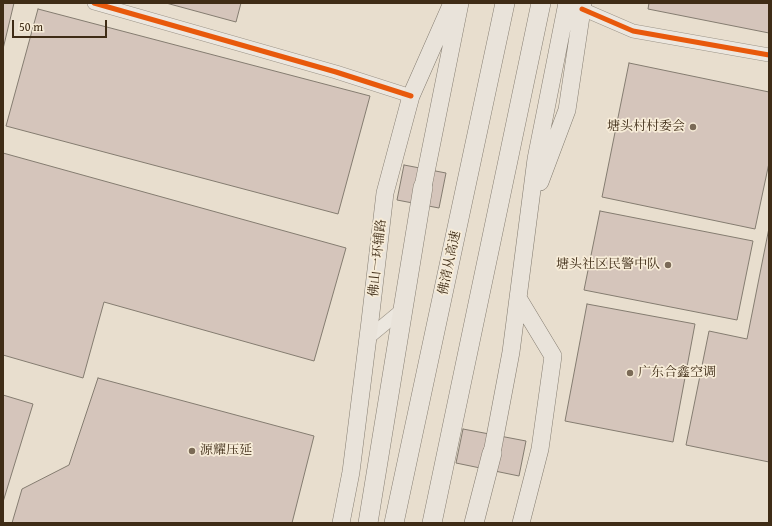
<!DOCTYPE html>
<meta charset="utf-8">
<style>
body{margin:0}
#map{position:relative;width:772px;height:526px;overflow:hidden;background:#e8dece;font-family:"Gentium Book Plus",serif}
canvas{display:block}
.frame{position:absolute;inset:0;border:4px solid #3f2c16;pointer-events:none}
.scale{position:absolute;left:12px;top:20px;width:95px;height:18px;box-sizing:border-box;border:2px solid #3f2c16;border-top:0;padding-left:5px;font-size:12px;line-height:14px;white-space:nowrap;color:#3f2c16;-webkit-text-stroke:3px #f7ecd8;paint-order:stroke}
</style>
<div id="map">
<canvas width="772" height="526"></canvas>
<div class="frame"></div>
<div class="scale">50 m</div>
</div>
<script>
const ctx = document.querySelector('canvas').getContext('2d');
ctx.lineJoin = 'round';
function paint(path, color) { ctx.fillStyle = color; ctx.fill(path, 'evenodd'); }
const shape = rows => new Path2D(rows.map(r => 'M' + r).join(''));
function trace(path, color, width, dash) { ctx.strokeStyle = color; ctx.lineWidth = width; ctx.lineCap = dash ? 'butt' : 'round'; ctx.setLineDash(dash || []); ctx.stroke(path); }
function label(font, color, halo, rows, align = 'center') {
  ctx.font = font + ' "Gentium Book Plus","Noto Serif SC",serif'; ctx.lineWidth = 3.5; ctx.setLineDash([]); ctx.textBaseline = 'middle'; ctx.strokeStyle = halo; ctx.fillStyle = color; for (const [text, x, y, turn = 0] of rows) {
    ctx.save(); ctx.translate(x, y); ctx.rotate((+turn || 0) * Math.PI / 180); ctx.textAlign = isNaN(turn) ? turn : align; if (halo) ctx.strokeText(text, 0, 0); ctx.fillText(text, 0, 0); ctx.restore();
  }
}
const building = shape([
 [3,3,14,3,3,49,3,3],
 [166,3,241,3,236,22,166,3],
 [649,3,769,3,769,33,648,9,649,3],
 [38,9,370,96,338,214,6,126,38,9],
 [629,63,769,92,769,163,755,229,602,197,629,63],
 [3,153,346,248,314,361,104,302,83,378,3,355,3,153],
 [404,165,446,173,439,208,397,200,404,165],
 [600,211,753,241,737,320,584,290,600,211],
 [769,228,769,462,686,445,709,331,747,339,769,228],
 [587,304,695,324,673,442,565,421,587,304],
 [98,378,314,436,292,523,12,523,22,489,69,465,98,378],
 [3,395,33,404,3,502,3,395],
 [463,429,526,441,519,476,456,463,463,429]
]);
paint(building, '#d5c5bb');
trace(building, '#847c70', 1);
const minor = shape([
 [94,3,336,72,411,96],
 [582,9,633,31,769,55],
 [368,338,403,309]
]);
const major = shape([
 [540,182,567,110,583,3],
 [423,187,460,3],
 [518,298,553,356,540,449,521,523],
 [492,453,511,352,536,159,567,3],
 [341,523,351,472,370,321,385,193,411,96,452,3]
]);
const highway = shape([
 [368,523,423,187],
 [394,523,505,3],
 [432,523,541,3],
 [474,523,492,453]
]);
trace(minor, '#9c9488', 14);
trace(major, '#847c70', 18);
trace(highway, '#847c70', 20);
trace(minor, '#ece7df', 13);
trace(major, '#e9e3da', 17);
trace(highway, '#e9e3da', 19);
trace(shape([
 [94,3,336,72,411,96],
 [582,9,633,31,769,55]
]), '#e8590c', 5);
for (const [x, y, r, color] of [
 [693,127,4,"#7a6a56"],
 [668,265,4,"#7a6a56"],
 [630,373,4,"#7a6a56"],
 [192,451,4,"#7a6a56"]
]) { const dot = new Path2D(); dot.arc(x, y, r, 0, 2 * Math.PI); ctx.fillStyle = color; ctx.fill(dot); trace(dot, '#f7ecd8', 1.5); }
label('13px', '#3f2c16', '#f7ecd8', [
 ["塘头村村委会",685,127],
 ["塘头社区民警中队",660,265],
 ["广东合鑫空调",638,373,"left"],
 ["源耀压延",200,451,"left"]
], 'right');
label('13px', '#3f2c16', '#f7ecd8', [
 ["佛山一环辅路",378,258,-84],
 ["佛清从高速",450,263,-78]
]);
</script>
